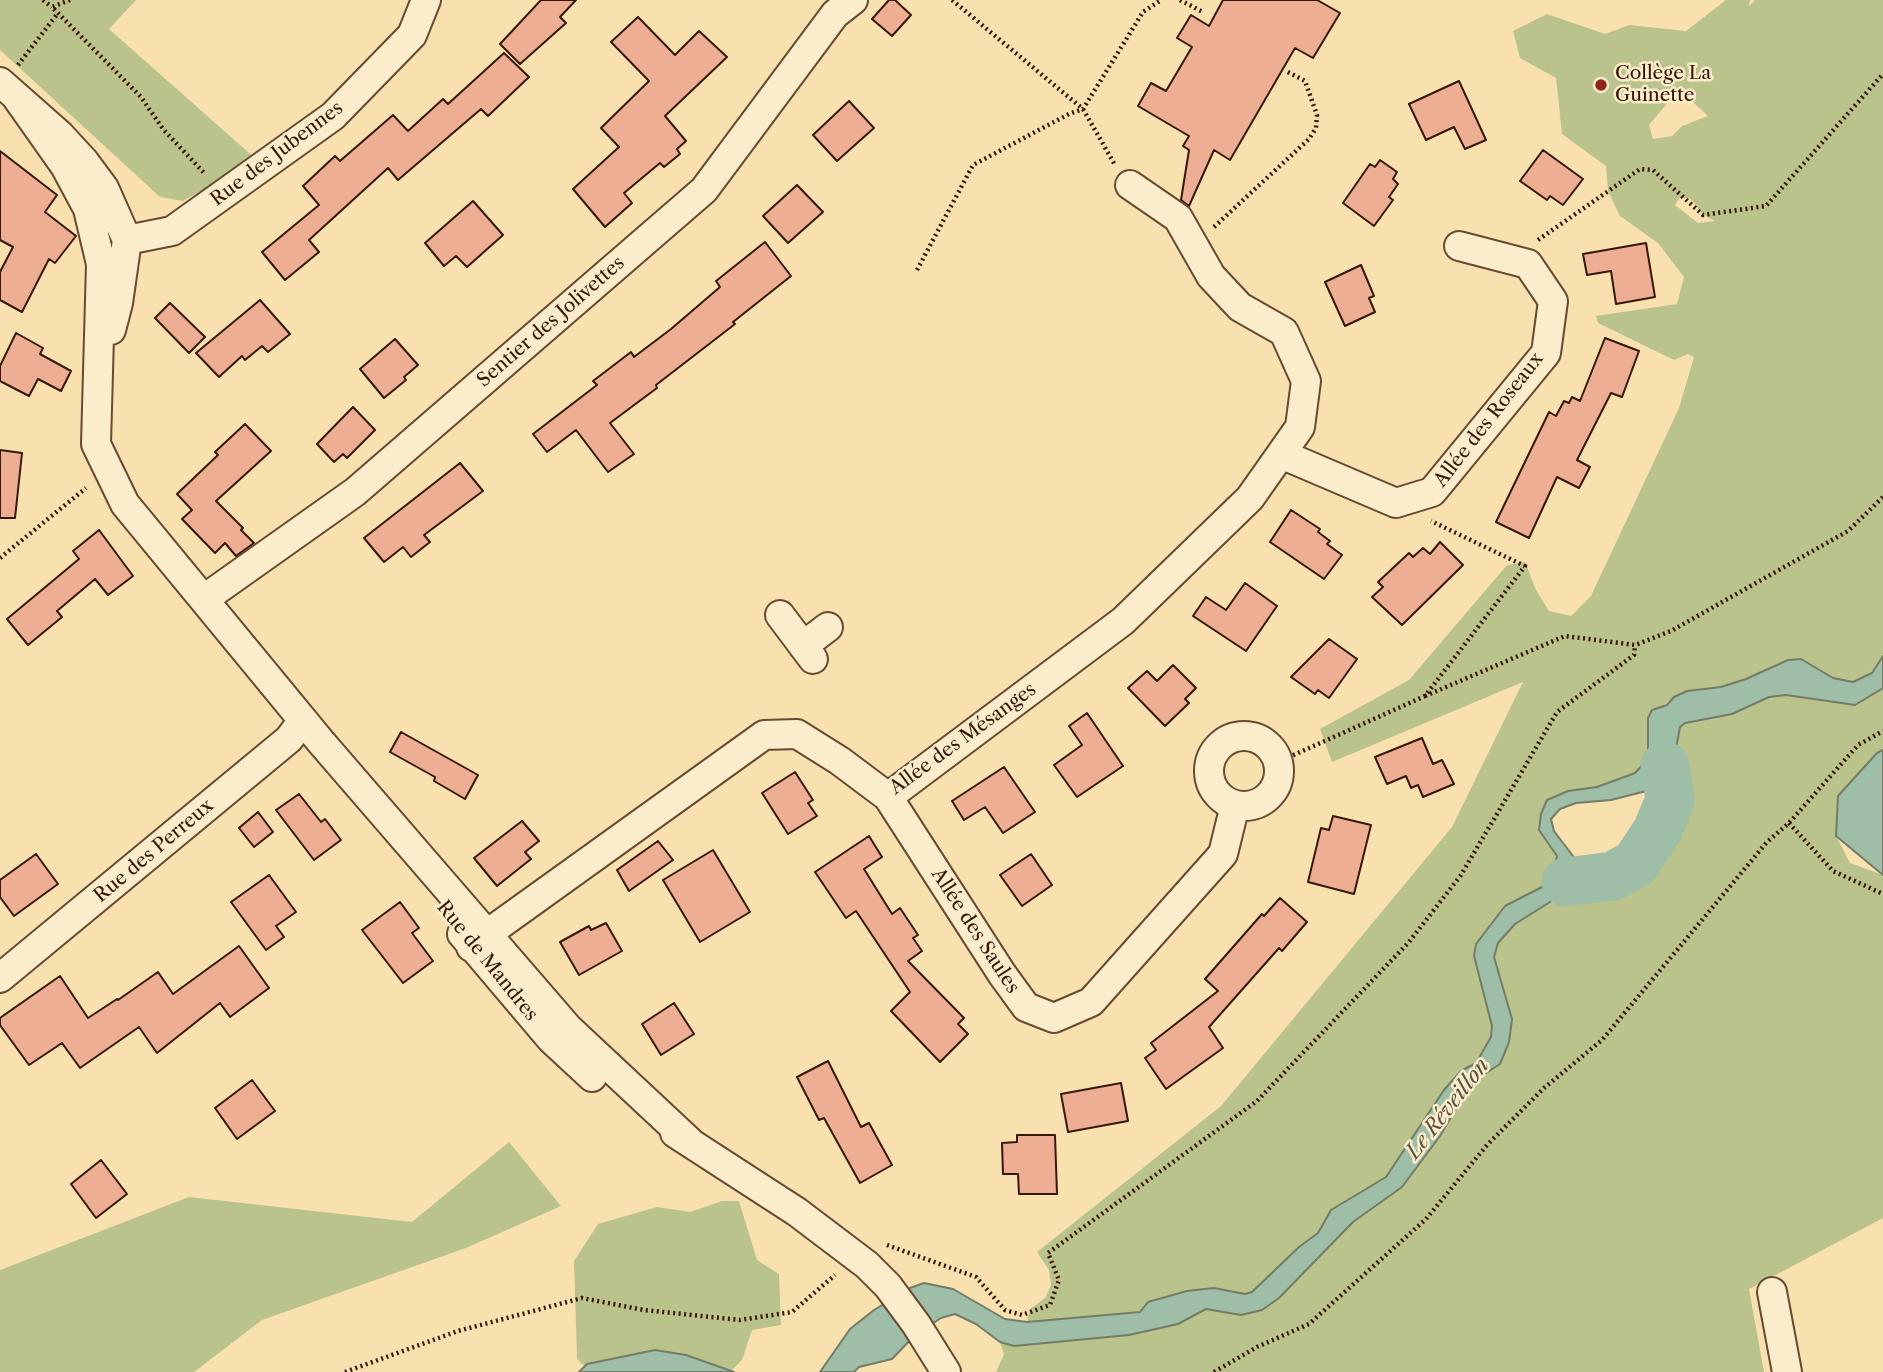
<!DOCTYPE html>
<meta charset="utf-8">
<style>
body{margin:0}
canvas{display:block;background:#f9e1af}
</style>
<canvas width="1883" height="1372"></canvas>
<script>
const ctx = document.querySelector('canvas').getContext('2d');
ctx.lineJoin = 'round';
function paint(path, color) { ctx.fillStyle = color; ctx.fill(path, 'evenodd'); }
const shape = rows => new Path2D(rows.map(r => 'M' + r).join(''));
function trace(path, color, width, dash) { ctx.strokeStyle = color; ctx.lineWidth = width; ctx.lineCap = dash ? 'butt' : 'round'; ctx.setLineDash(dash || []); ctx.stroke(path); }
function label(font, color, halo, rows, align = 'center') {
  ctx.font = font + ' "Libre Caslon Text",serif'; ctx.lineWidth = 5; ctx.setLineDash([]); ctx.textBaseline = 'middle'; ctx.strokeStyle = halo; ctx.fillStyle = color; for (const [text, x, y, turn = 0] of rows) {
    ctx.save(); ctx.translate(x, y); ctx.rotate((+turn || 0) * Math.PI / 180); ctx.textAlign = isNaN(turn) ? turn : align; if (halo) ctx.strokeText(text, 0, 0); ctx.fillText(text, 0, 0); ctx.restore();
  }
}
paint(shape([
 [0,0,136,0,109,29,257,160,183,201,160,197,0,50],
 [1726,0,1750,0,1749,6,1755,0,1883,0,1883,656,1872,673,1853,682,1833,678,1801,659,1721,687,1687,691,1674,697,1648,718,1648,759,1635,773,1597,787,1568,791,1539,830,1557,856,1554,873,1542,887,1505,907,1474,956,1492,1026,1491,1036,1475,1063,1461,1071,1444,1090,1386,1177,1331,1210,1318,1233,1299,1247,1252,1292,1245,1294,1214,1288,1187,1291,1148,1302,1140,1312,1027,1322,1030,1309,1045,1298,1051,1285,1049,1270,1037,1252,1221,1106,1452,827,1523,682,1332,762,1320,729,1409,680,1507,565,1525,562,1536,590,1549,611,1571,616,1591,596,1679,408,1694,357,1688,354,1674,360,1598,323,1596,316,1677,304,1684,277,1658,243,1620,216,1608,191,1606,166,1562,134,1556,78,1520,58,1513,31,1547,14,1605,34,1629,25,1686,31],
 [1682,92,1708,116,1682,126,1672,136,1653,139,1649,125,1670,100],
 [1680,197,1691,199,1703,215,1715,221,1698,223,1675,205],
 [1883,688,1883,750,1877,753,1836,836,1850,863,1883,875,1883,1218,1749,1289,1764,1372,996,1372,1004,1354,1000,1342,1014,1346,1129,1335,1178,1324,1206,1309,1241,1315,1262,1310,1278,1298,1353,1222,1402,1187,1440,1136,1461,1100,1483,1075,1500,1064,1512,1019,1494,957,1498,943,1515,924,1577,885,1620,883,1640,872,1653,856,1675,810,1673,765,1680,726,1685,723,1732,714,1769,697,1786,695,1855,705],
 [509,1142,561,1206,466,1248,262,1320,194,1372,0,1372,0,1270,189,1197,412,1222],
 [722,1201,739,1201,757,1260,779,1274,781,1325,752,1330,742,1360,730,1372,591,1372,577,1359,574,1261,598,1224,657,1207,690,1212]
]), '#bbc38c');
const water = shape([
 [1883,656,1883,688,1855,705,1786,695,1769,697,1732,714,1685,723,1680,727,1673,765,1674,784,1611,800,1576,803,1560,809,1551,819,1554,831,1576,860,1580,872,1577,885,1515,924,1498,943,1494,957,1512,1019,1509,1042,1500,1064,1483,1075,1461,1100,1440,1136,1402,1187,1353,1222,1279,1298,1262,1310,1241,1315,1206,1309,1178,1324,1129,1335,1014,1346,1000,1342,976,1324,955,1314,941,1318,915,1335,892,1359,859,1367,854,1372,820,1372,850,1329,874,1310,910,1288,924,1283,953,1289,1005,1319,1027,1322,1140,1312,1148,1302,1187,1291,1214,1288,1245,1294,1252,1292,1299,1247,1318,1233,1331,1210,1386,1177,1444,1090,1461,1071,1476,1063,1491,1037,1492,1026,1474,956,1476,944,1505,906,1542,887,1554,873,1557,856,1539,830,1541,814,1547,800,1568,791,1597,787,1635,773,1648,759,1648,718,1652,710,1667,705,1674,697,1687,691,1721,687,1746,679,1788,660,1801,659,1833,678,1853,682,1872,673,1883,656],
 [1883,750,1883,875,1836,836,1838,796,1877,753,1883,750],
 [655,1350,686,1355,734,1372,579,1372,587,1364,655,1350]
]);
paint(water, '#9ebea7');
trace(water, '#747c67', 2);
trace(shape([
 [1566,882,1613,876,1636,863,1657,831,1670,800,1665,766]
]), '#9ebea7', 49);
const building = shape([
 [541,0,576,0,560,17,566,23,520,64,500,44,541,0],
 [889,0,895,0,911,15,892,36,872,19,889,0],
 [1223,0,1317,0,1340,13,1313,58,1295,48,1230,160,1214,150,1189,206,1181,200,1189,150,1183,146,1189,136,1138,106,1151,83,1166,91,1192,47,1177,38,1191,15,1209,26,1223,0],
 [638,17,675,55,699,31,727,57,665,116,686,141,677,149,680,154,664,167,660,163,624,193,632,203,605,227,573,189,619,147,601,128,649,81,611,42,638,17],
 [504,53,529,77,488,116,481,109,398,180,388,168,309,240,319,252,285,280,262,252,319,205,303,186,335,156,340,161,393,115,408,131,443,99,448,104,504,53],
 [1459,81,1486,140,1465,149,1454,127,1426,140,1409,104,1459,81],
 [849,101,874,128,837,161,813,135,849,101],
 [1543,150,1583,179,1563,205,1550,196,1547,200,1520,181,1543,150],
 [0,151,57,195,45,212,76,236,55,263,49,259,22,312,0,300,0,272,13,247,0,240,0,151],
 [1380,160,1397,172,1393,179,1398,184,1389,197,1393,200,1374,226,1343,203,1370,164,1375,167,1380,160],
 [797,185,823,212,788,243,763,216,797,185],
 [473,201,503,235,467,267,456,256,444,266,425,243,473,201],
 [765,242,791,276,733,322,735,324,656,385,657,388,610,423,634,454,608,472,576,430,547,452,533,434,597,385,593,381,631,352,634,357,671,329,720,287,716,281,765,242],
 [1646,243,1655,297,1616,304,1611,271,1587,275,1583,254,1646,243],
 [1361,265,1374,296,1369,298,1375,312,1345,326,1325,282,1361,265],
 [260,300,290,334,268,352,262,346,245,360,242,356,219,377,196,353,260,300],
 [170,303,205,337,189,353,155,318,170,303],
 [16,333,43,348,40,354,71,371,61,391,38,379,29,396,0,381,0,366,16,333],
 [1605,338,1639,351,1622,397,1611,393,1577,460,1590,467,1579,488,1557,477,1529,538,1496,522,1549,412,1556,416,1564,401,1569,403,1572,397,1580,401,1605,338],
 [395,339,418,365,404,377,406,380,384,398,360,369,395,339],
 [353,407,375,430,347,458,343,454,334,462,317,444,353,407],
 [245,424,271,451,216,501,243,528,241,530,254,543,236,556,225,543,215,553,182,519,192,510,177,494,218,455,215,452,245,424],
 [0,450,22,453,15,518,0,518,0,450],
 [460,463,483,491,424,535,430,542,411,557,403,547,384,562,364,538,460,463],
 [1291,510,1320,529,1318,532,1330,541,1327,544,1342,555,1324,579,1270,542,1291,510],
 [99,530,133,576,108,595,95,579,57,611,62,617,28,645,7,619,79,559,73,551,99,530],
 [1440,542,1463,565,1402,625,1372,597,1383,587,1378,582,1409,553,1413,557,1423,548,1430,554,1440,542],
 [1245,583,1277,606,1246,651,1193,616,1206,597,1226,610,1245,583],
 [1329,639,1357,659,1329,698,1318,690,1315,694,1291,677,1329,639],
 [1173,665,1196,688,1185,699,1189,703,1165,726,1128,688,1147,671,1157,681,1173,665],
 [1087,713,1123,766,1077,797,1054,765,1082,745,1069,726,1087,713],
 [401,732,478,775,465,799,434,781,435,777,390,752,401,732],
 [1422,738,1433,764,1442,760,1454,784,1423,797,1418,785,1411,788,1406,776,1387,784,1375,757,1422,738],
 [1004,767,1035,812,1003,833,985,807,964,820,952,801,1004,767],
 [795,772,813,800,808,803,817,816,788,834,762,793,795,772],
 [299,794,321,822,325,819,341,840,314,860,276,810,299,794],
 [258,812,273,832,254,847,239,828,258,812],
 [1333,816,1371,825,1354,894,1308,882,1321,828,1329,830,1333,816],
 [522,821,539,841,525,852,531,859,497,886,474,858,522,821],
 [869,836,882,857,864,869,892,914,900,908,918,935,913,938,922,951,908,961,964,1018,958,1024,968,1034,940,1062,891,1011,910,992,856,911,846,918,815,872,869,836],
 [658,841,673,860,629,891,617,870,658,841],
 [713,850,750,912,700,942,663,880,713,850],
 [36,854,58,884,14,916,0,897,0,880,36,854],
 [1031,854,1052,885,1022,906,1000,875,1031,854],
 [269,875,296,912,276,926,284,937,266,950,231,902,269,875],
 [1280,898,1307,922,1282,951,1279,948,1209,1027,1223,1048,1166,1089,1145,1058,1156,1050,1151,1043,1218,991,1205,979,1262,914,1264,916,1280,898],
 [400,902,419,928,412,933,433,961,403,983,362,930,400,902],
 [606,923,622,951,579,975,560,942,589,926,591,930,606,923],
 [239,946,269,988,230,1017,220,1003,157,1053,139,1027,80,1068,62,1043,29,1065,0,1025,0,1018,60,976,88,1018,117,999,118,1000,158,972,173,994,239,946],
 [674,1003,694,1034,661,1055,642,1024,674,1003],
 [828,1061,861,1127,869,1123,892,1165,860,1183,824,1118,819,1120,797,1077,828,1061],
 [252,1080,275,1111,237,1139,215,1108,252,1080],
 [1121,1083,1128,1121,1068,1132,1061,1094,1121,1083],
 [1017,1135,1055,1135,1057,1194,1019,1194,1018,1174,1003,1174,1002,1143,1017,1142,1017,1135],
 [101,1160,127,1194,96,1218,71,1184,101,1160]
]);
paint(building, '#eeae94');
trace(building, '#361808', 2);
const minor = shape([
 [0,82,60,135,84,161,104,188,127,240,118,303,111,330],
 [17,98,65,166,88,209,101,264,96,444,125,504,321,742,568,1028,690,1142],
 [127,240,172,231,333,116,412,35,426,0],
 [1281,454,1396,503,1432,492,1546,353,1553,301,1528,264,1459,246],
 [204,599,355,492,704,190,835,14,853,0],
 [780,615,813,659],
 [803,646,828,627],
 '1209 771a35 35 0 1 1 70 0a35 35 0 1 1-70 0Z',
 [888,797,1123,621,1250,498,1300,427,1306,381,1284,332,1240,307,1211,276,1178,218,1130,185],
 [462,934,551,1039,592,1077],
 [471,947,487,934,764,735,797,734,840,761,888,797,1002,974,1026,1007,1054,1018,1091,1002,1223,854,1235,805],
 [0,978,289,739,303,720],
 [675,1133,797,1212,867,1265,888,1286,916,1324,946,1372],
 [1772,1292,1787,1372]
]);
trace(minor, '#674a32', 32);
trace(shape([
 [43,0,52,7],
 [70,0,52,7,141,97,163,129,205,174],
 [952,0,1083,109,1115,165],
 [1180,0,1203,12],
 [18,65,58,13],
 [1214,227,1309,139,1316,128,1317,115,1305,81,1286,71],
 [1538,240,1640,169,1653,170,1703,215,1766,206,1883,74],
 [917,270,973,165,1069,114,1083,109,1143,12,1161,0],
 [0,558,86,488],
 [1425,696,1565,636,1635,645,1671,631,1848,531,1883,497],
 [1278,762,1425,696,1525,566,1431,521],
 [1789,823,1833,871,1883,894],
 [887,1245,976,1277,1005,1310,1022,1315,1050,1305,1059,1280,1048,1253,1257,1101,1409,942,1461,875,1557,712,1634,655,1635,645],
 [345,1372,458,1331,582,1298,644,1310,740,1320,792,1312,835,1275],
 [1214,1372,1257,1347,1309,1324,1426,1219,1487,1145,1544,1088,1602,1040,1767,842,1789,823,1858,745,1883,731]
]), '#361808', 4.5, [2, 3.5]);
trace(minor, '#fbeccb', 28);
for (const [x, y, r, color] of [
 [1601,85,7,"#8f2418"]
]) { const dot = new Path2D(); dot.arc(x, y, r, 0, 2 * Math.PI); ctx.fillStyle = color; ctx.fill(dot); trace(dot, '#fbeccb', 2.5); }
label('19px', '#361808', '#fbeccb', [
 ["Collège La",1615,74],
 ["Guinette",1615,96]
], 'left');
label('19px', '#361808', '#fbeccb', [
 ["Rue des Jubennes",277,154,-37],
 ["Sentier des Jolivettes",551,322,-41],
 ["Allée des Roseaux",1489,420,-52],
 ["Allée des Mésanges",963,739,-36],
 ["Rue des Perreux",154,851,-40],
 ["Allée des Saules",975,931,57],
 ["Rue de Mandres",487,961,51]
]);
label('italic 21px', '#5a5240', '#fbeccb', [
 ["Le Réveillon",1448,1109,-52]
]);
</script>
